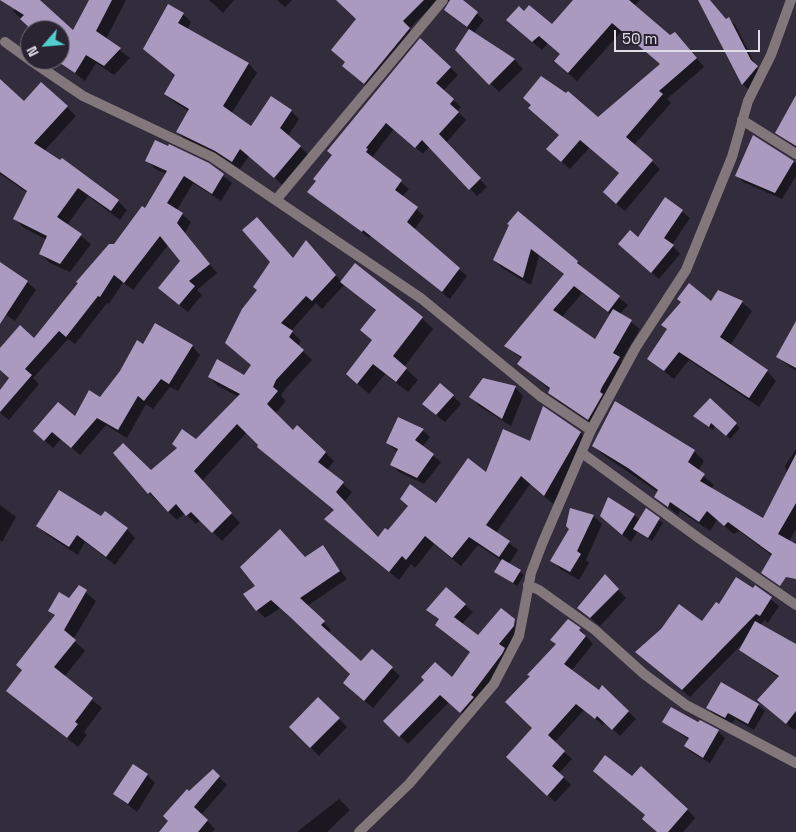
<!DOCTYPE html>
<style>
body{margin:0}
#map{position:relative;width:796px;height:832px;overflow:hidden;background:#332c3c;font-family:"Space Grotesk",sans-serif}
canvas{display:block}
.north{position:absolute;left:20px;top:20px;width:50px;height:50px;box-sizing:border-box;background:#292332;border:1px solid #736e7b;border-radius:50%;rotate:243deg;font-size:14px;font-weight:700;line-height:20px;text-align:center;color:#e2dee8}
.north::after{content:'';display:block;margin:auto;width:18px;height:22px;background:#52cdcf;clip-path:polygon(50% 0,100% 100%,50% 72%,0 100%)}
.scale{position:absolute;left:614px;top:30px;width:146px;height:22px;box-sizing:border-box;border:2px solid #e2dee8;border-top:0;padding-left:6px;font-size:15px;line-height:18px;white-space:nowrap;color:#e2dee8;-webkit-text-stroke:4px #292332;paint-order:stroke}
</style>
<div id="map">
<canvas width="796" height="832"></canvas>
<div class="north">N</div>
<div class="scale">50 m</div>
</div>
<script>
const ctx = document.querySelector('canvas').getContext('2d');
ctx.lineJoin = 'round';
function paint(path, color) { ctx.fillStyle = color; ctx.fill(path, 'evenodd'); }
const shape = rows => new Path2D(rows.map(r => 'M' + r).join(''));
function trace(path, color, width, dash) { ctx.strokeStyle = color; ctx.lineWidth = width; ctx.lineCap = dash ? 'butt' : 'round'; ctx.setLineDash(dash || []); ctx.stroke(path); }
paint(shape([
 [9,0,31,0,74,32,90,0,126,0,106,39,130,58,114,75,96,63,85,81,62,63,60,30,33,30,13,11,17,7],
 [209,0,234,0,223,13],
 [277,0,292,0,285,7],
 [382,0,450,0,440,7,435,3,409,29,416,36,371,90,350,72,346,63,332,50],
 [452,0,460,0,484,20,474,33,515,60,523,69,499,92,457,49,470,30,445,10],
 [574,0,640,0,634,6,670,36,683,42,704,67,667,99,671,103,634,145,660,169,625,211,613,201,620,174,589,148,570,169,556,157,560,135,598,118,661,65,622,31,577,81,564,70,562,55,548,43,542,50,516,28,524,13,552,26],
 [699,0,710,0,727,20,729,19,736,26,757,68,764,75,750,91,743,84],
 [183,14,191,22,187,30,249,64,257,73,231,114,251,128,291,111,299,119,288,136,309,155,283,185,249,156,240,169,225,159,186,140,178,132,190,112,174,102,165,94,176,76,144,49],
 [421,40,458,75,443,91,461,107,457,111,466,120,446,143,487,187,477,196,430,146,423,154,394,129,373,156,373,159,409,189,402,197,424,216,414,230,467,276,450,299,371,236,369,238,309,192],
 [0,80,24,103,67,107,76,116,44,151,118,201,127,210,120,220,88,196,67,225,91,244,70,272,50,263,40,254,47,240,24,228,14,218,28,193,0,174],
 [796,97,796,148,777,133],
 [147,160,208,164,232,183,221,201,193,183,177,210,191,222,185,233,217,273,197,290,202,295,188,312,168,296,181,261,168,245,133,290,123,282,109,304,107,303,75,344,68,339,33,378,39,384,9,420,0,413,0,392,10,379,0,370,0,350,34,340,145,210,167,174,155,169],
 [794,162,796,164,796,176,782,199,743,182,737,175],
 [665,199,690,218,672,245,680,254,659,279,627,252],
 [511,225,578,262,585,271,628,305,620,314,640,329,621,361,627,366,597,427,558,401,549,393,550,390,519,364,522,359,506,346,565,275,539,256,531,285,502,268,494,260],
 [582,293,611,315,596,340,562,317],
 [315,251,342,282,422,318,433,329,404,367,418,380,408,392,385,374,369,394,347,374,373,341,361,330,376,311,345,284,322,309,316,303,291,331,301,341,298,346,312,360,285,389,281,396,286,401,275,414,293,431,325,452,334,461,327,470,352,492,344,502,378,539,487,474,531,442,544,408,581,433,590,442,553,504,530,484,496,533,518,550,509,564,524,575,517,586,496,572,502,561,478,545,461,566,434,544,415,568,411,564,399,580,335,528,326,519,335,511,268,456,247,432,202,481,240,523,222,541,200,520,196,524,185,513,177,520,149,493,115,453,151,472,196,441,239,397,218,386,209,377,244,377,252,366,226,343,294,260],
 [0,272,27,282,36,290,15,321,0,311],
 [682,302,742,302,752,311,730,346,767,371,776,381,759,407,689,360,674,379,649,359,668,330],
 [796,332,796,371,777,357],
 [192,346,200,355,178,391,170,387,153,409,146,404,127,438,106,425,80,455,61,439,53,448,34,431,75,418,100,398],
 [515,387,523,396,511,426,479,406,471,397],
 [453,396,461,404,445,422,432,412],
 [710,400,740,428,730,439,715,425,713,430,699,419],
 [399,419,423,430,430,437,422,447,441,462,424,484,399,472,392,465,398,452,387,443],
 [593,445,694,451,704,461,698,471,714,485,711,489,763,520,787,473,785,466,796,449,796,529,778,560,739,531,734,534,717,520,710,531,680,511,678,515,655,496,658,492,603,455],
 [0,505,16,517,2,542,0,540],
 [571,510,594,516,602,524,586,560,589,563,579,580,560,569,552,560,570,529],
 [646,510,663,523,652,541,637,532,631,542,610,524,634,515,640,520],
 [101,518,127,529,135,538,115,565,85,542,78,555,46,534,38,526],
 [322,546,347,579,307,606,331,630,329,633,361,663,372,650,400,676,373,708,352,691,352,674,280,608,265,618,257,610,305,558],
 [613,584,626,598,600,626,578,608],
 [79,587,96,601,73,640,85,651,64,677,102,708,84,732,87,735,78,747,8,691,56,616,50,610,69,599],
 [755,587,779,606,768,623,765,620,760,625,796,646,796,728,794,730,758,700,779,678,741,650,744,642,690,697,645,660,703,623,719,606,753,590],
 [465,605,473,612,462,624,479,637,514,620,522,628,469,720,449,702,408,744,385,721,452,679,471,653,444,632,436,624,440,620,428,610],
 [568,621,580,629,593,644,571,671,599,692,602,687,636,719,620,736,605,722,603,725,584,710,554,743,572,759,559,773,571,785,555,802,507,757,534,728,531,677,557,644],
 [319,698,347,727,319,756,290,727],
 [758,705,765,711,754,730,735,719,732,723,714,714,708,708],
 [664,722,699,724,718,731,725,738,710,763,692,753,685,746,689,740],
 [213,771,227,785,201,815,215,829,212,832,160,832],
 [147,775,155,783,137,812,114,794],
 [632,778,687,809,695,818,683,832,657,832,646,816,603,779],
 [339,799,350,810,327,832,297,832]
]), '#0007');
paint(shape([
 [0,0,40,0,73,30,89,0,112,0,96,31,121,48,104,66,86,55,75,73,60,63,60,30,32,30,20,19,24,15],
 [336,0,424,0,403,21,410,28,364,84,342,66,345,62,331,50,356,19],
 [450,0,463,0,478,12,467,27,444,10],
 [573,0,629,0,670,35,675,32,697,58,659,91,663,94,626,137,653,160,616,204,603,192,619,173,580,140,561,162,546,149,559,135,528,108,531,105,523,98,541,76,566,93,568,91,598,117,660,64,612,23,568,73,554,61,560,54,539,36,532,42,506,20,519,6,524,11,529,5,552,24],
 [698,0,710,0,726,19,729,17,751,60,758,66,742,85],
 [168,4,184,13,178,23,249,63,223,106,251,126,271,96,292,110,280,128,301,146,274,178,240,149,232,162,215,151,176,132,189,109,164,94,175,75,143,49],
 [469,29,515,59,489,85,455,50],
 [420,38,451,67,436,83,454,99,450,104,459,112,439,134,481,178,469,190,422,140,415,148,386,123,366,148,368,149,366,152,402,180,395,190,418,207,407,222,460,268,442,292,363,230,362,232,307,192,316,181,313,179,332,155,327,151],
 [0,79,24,101,41,82,68,106,34,143,60,160,62,158,119,200,111,211,78,188,57,217,82,234,60,264,39,254,47,236,13,219,27,191,0,172],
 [796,95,796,146,775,133],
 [753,135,794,161,775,193,735,176],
 [155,140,168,146,169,144,209,163,224,174,212,194,184,176,167,203,183,213,177,223,210,264,189,281,195,286,179,305,158,288,180,261,160,236,124,283,114,275,100,297,98,296,66,337,59,331,25,369,32,375,0,412,0,390,9,378,0,370,0,348,20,325,34,338,78,283,76,282,109,244,114,244,142,206,145,208,167,171,145,161],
 [665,197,683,210,664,238,674,245,651,273,618,244,630,230,638,237],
 [518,211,578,261,577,263,620,296,608,312,574,286,553,310,595,339,613,309,632,320,613,353,620,357,602,387,600,392,603,394,588,420,548,393,550,388,517,364,522,357,504,346,564,274,531,249,523,278,493,260,509,225,507,224],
 [257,217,293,258,306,240,336,275,312,301,306,296,281,323,293,331,289,337,304,350,276,380,273,387,278,391,267,404,293,430,297,425,326,452,318,462,344,482,336,492,378,537,385,528,388,530,408,506,400,499,410,484,436,503,468,458,486,472,503,429,530,441,543,406,581,432,544,496,521,476,486,525,510,541,499,557,469,537,452,558,425,536,406,560,402,556,389,572,324,519,334,510,257,447,258,445,237,424,194,471,232,513,212,533,191,512,186,516,176,504,168,512,150,492,148,494,113,453,123,443,151,470,177,448,172,444,182,429,196,439,240,394,208,377,217,359,244,375,251,365,225,343,242,309,257,290,253,287,270,262,242,230],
 [0,262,28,281,0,324],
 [355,263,423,317,393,356,407,368,396,382,373,364,357,384,346,374,372,340,360,330,376,310,340,282],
 [689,283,711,301,718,290,743,301,720,337,768,370,749,398,679,352,664,371,647,359,667,329,661,325,681,302,677,299],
 [796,321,796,368,776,357],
 [155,323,193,345,169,384,161,379,144,401,138,396,118,430,97,418,71,448,52,432,44,441,33,431,58,402,75,416,89,390,100,397,120,371,137,340,143,344],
 [483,378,516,386,502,419,469,397],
 [440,383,454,395,436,415,422,404],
 [710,398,737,423,726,436,711,423,709,427,693,416],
 [615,401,695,450,688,462,705,474,700,481,763,518,796,454,796,503,778,534,796,544,796,579,786,577,780,586,761,573,772,554,728,522,724,526,707,511,699,522,670,502,668,507,654,497,658,490,628,468,592,446],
 [398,417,424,429,415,440,434,454,417,478,390,465,398,449,386,443],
 [59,490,101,516,105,511,128,528,106,557,77,535,69,547,36,526],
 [608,497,635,514,622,535,600,516],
 [570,508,594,515,577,551,581,554,570,572,550,561,569,529,566,526],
 [646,508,660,518,648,538,633,529],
 [280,529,305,557,323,545,340,571,300,598,325,621,321,625,361,661,372,649,393,667,364,701,343,683,350,674,289,616,271,600,256,611,243,594,255,586,240,567],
 [502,559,521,570,513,583,494,572],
 [605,574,619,589,590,618,577,608],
 [736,577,753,588,755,585,772,597,760,616,756,614,682,690,635,652,661,629,679,604,702,621,716,602,719,604],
 [79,585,87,590,64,630,76,640,54,667,93,698,75,722,78,724,67,738,6,691,22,670,16,665,55,615,48,611,59,592,69,598],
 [446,587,466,604,454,617,478,635,501,608,515,619,514,626,499,644,505,648,502,654,471,695,474,697,460,713,440,695,399,737,383,721,424,680,421,677,435,662,452,677,470,652,435,625,439,619,426,610],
 [568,619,581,628,579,630,586,636,564,664,599,690,602,685,629,711,612,730,597,716,595,719,576,704,548,735,565,751,552,766,564,777,547,796,506,757,532,728,505,702,530,676,527,675,556,644,550,640],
 [755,621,796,644,796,711,786,724,757,700,779,676,739,650],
 [721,682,759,704,748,724,728,713,725,718,706,708],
 [318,697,340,718,310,748,289,727],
 [671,707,698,722,700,720,719,730,703,758,684,746,689,738,662,722],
 [605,755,632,776,641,766,688,809,668,832,657,832,642,819,645,815,593,771],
 [133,764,148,774,128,804,113,794],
 [213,769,220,776,194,807,208,820,198,832,159,832,168,821,163,816,187,789,189,791]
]), '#ab9ac0');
trace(shape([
 [5,42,30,60],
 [30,60,83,96,212,157,422,299,540,396,591,430],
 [742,120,796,154],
 [276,200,443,0],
 [582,453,700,539,796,605],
 [528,585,539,590,595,630,644,674,686,705,796,763],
 [359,832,409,784,494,684,519,636,531,573,542,544,591,430,636,347,686,270,732,157,748,101,771,55,791,0]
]), '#82787c', 10);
</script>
